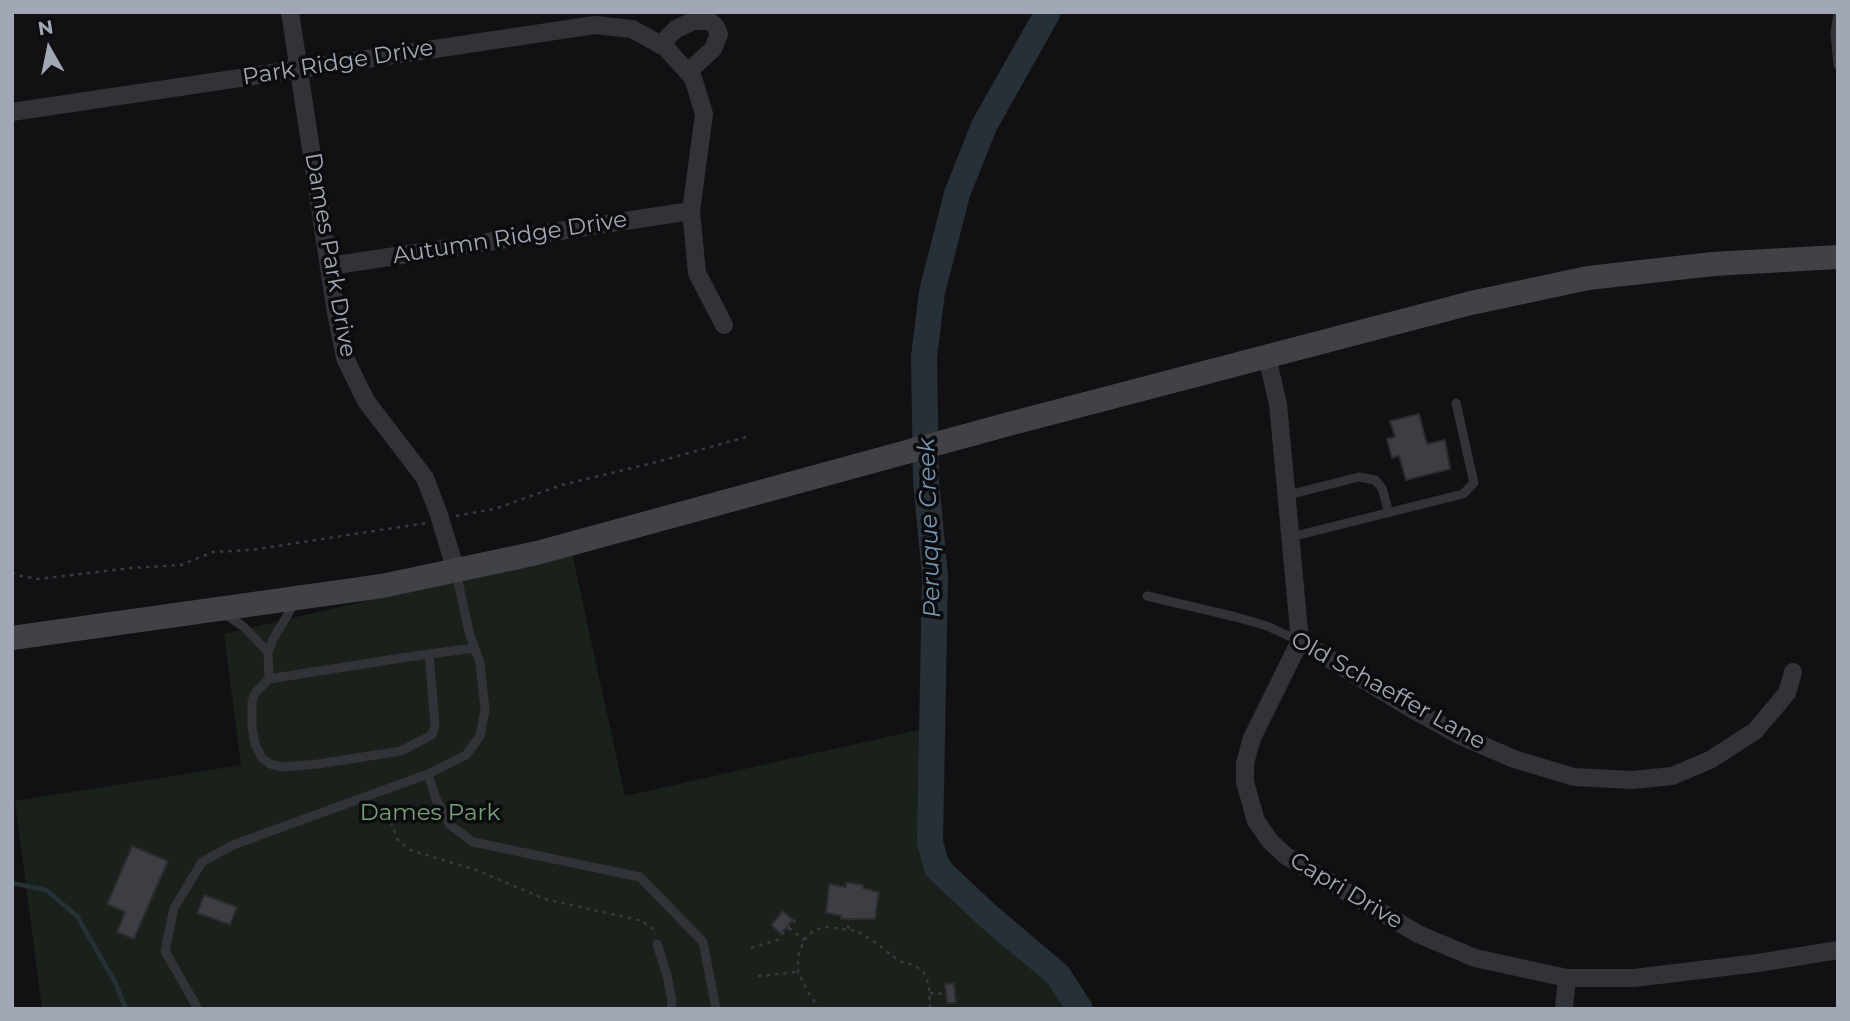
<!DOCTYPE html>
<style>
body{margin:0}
#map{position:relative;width:1850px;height:1021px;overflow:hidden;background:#111113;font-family:Montserrat,sans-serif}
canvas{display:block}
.frame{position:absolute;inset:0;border:14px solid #a1a7b5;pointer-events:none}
.north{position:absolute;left:14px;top:14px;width:70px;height:70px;-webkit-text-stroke:5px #0c0c0e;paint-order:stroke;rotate:351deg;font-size:19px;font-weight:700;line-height:28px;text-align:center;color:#a1a7b5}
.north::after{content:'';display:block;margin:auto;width:24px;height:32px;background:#a1a7b5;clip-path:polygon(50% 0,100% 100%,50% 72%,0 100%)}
</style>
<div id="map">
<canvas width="1850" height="1021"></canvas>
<div class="frame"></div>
<div class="north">N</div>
</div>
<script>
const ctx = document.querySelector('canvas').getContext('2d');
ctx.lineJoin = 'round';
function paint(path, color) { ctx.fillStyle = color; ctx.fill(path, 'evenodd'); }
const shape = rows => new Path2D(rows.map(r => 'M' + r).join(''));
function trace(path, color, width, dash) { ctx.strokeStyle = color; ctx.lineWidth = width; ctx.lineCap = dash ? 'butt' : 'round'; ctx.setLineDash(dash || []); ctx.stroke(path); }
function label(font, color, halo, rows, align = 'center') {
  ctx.font = font + ' Montserrat,sans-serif'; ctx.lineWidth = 7; ctx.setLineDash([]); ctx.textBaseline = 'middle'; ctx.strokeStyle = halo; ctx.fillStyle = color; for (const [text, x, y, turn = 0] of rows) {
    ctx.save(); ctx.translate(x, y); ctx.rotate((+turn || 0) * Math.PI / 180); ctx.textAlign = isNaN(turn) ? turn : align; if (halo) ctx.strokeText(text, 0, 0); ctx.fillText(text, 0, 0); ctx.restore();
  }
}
paint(shape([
 [572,553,625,796,927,728,934,836,998,931,1074,997,1075,1009,42,1009,15,801,241,765,224,634]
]), '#19211a');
trace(shape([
 [12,883,46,890,77,916,116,984,126,1009]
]), '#273037', 4.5);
trace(shape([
 [1048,12,984,126,957,194,932,292,924,357,926,481,935,576,930,842,937,868,987,915,1058,975,1080,1009]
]), '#273037', 26);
const building = shape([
 [1419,414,1427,444,1445,440,1450,469,1406,480,1399,456,1392,458,1387,439,1395,437,1390,421,1419,414],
 [132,846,168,861,134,939,117,932,125,912,107,904,132,846],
 [846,882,863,885,863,888,879,892,875,919,841,919,841,916,826,913,829,884,846,887,846,882],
 [204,895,237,907,230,925,197,913,204,895],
 [783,911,793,920,781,934,771,925,783,911],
 [954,983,956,1003,947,1003,945,984,954,983]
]);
paint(building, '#3d3e43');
trace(building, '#2b2b2f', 2);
trace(shape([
 [456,516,494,509,562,485,653,463,746,437],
 [12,572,16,575,38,579,131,568,181,565,213,552,251,550,426,523],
 [391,822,398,840,410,850,476,870,545,899,642,921,653,929,655,935],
 [789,928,804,940],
 [848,929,849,919],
 [751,948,777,940,795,920],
 [758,976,798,972],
 [930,993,944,994],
 [820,1009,809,994,798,972,798,956,804,940,814,930,827,927,857,931,875,942,899,961,916,966,924,973,929,985,930,1009]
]), '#383a3f', 2.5, [3.5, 5]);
trace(shape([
 [1838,13,1835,33,1838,65],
 [1288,495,1359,477,1375,480,1382,488,1389,513],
 [1291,537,1463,494,1474,483,1456,403],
 [1147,596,1236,617,1267,626,1300,641],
 [225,614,244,627,268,652],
 [429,654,435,726,432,735,401,751,318,764,282,767,270,764,262,758,255,744,252,726,252,701,256,692,269,679,401,658,429,654,475,648],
 [269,679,268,652,273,639,294,604],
 [428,774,436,799,450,825,473,842,640,877,703,942,716,1009],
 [657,944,667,975,672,1001,671,1009],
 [198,1009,165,951,174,908,202,862,233,845,428,774,466,755,480,736,485,710,480,663,469,632,456,572]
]), '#323338', 9);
trace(shape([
 [290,12,336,313,345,358,366,401,425,478,438,512,456,571],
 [660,45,676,29,693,21,710,21,716,27,719,34,713,49,688,72],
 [12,112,595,25,632,29,665,47,693,78,704,114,691,211,697,273,724,325],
 [330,266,691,211],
 [1267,357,1278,404,1300,641,1252,738,1245,763,1245,782,1256,821,1270,841,1286,856,1418,934,1475,958,1567,978,1634,978,1758,963,1838,950],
 [1300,641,1412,709,1461,736,1514,759,1574,777,1632,780,1672,776,1710,760,1755,731,1787,693,1793,672],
 [1564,1009,1567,978]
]), '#323338', 18);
trace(shape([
 [12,638,382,586,537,553,1009,424,1471,303,1588,278,1713,264,1838,257]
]), '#404248', 24);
label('23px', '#a1a7b5', '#0c0c0e', [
 ["Park Ridge Drive",338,63,-9],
 ["Autumn Ridge Drive",510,238,-9],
 ["Dames Park Drive",330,255,80],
 ["Old Schaeffer Lane",1388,691,29],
 ["Capri Drive",1346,891,31]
]);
label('23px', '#77a179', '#0c0c0e', [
 ["Dames Park",430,813]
]);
label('italic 24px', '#7596b3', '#0c0c0e', [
 ["Peruque Creek",930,528,-92]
]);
</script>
